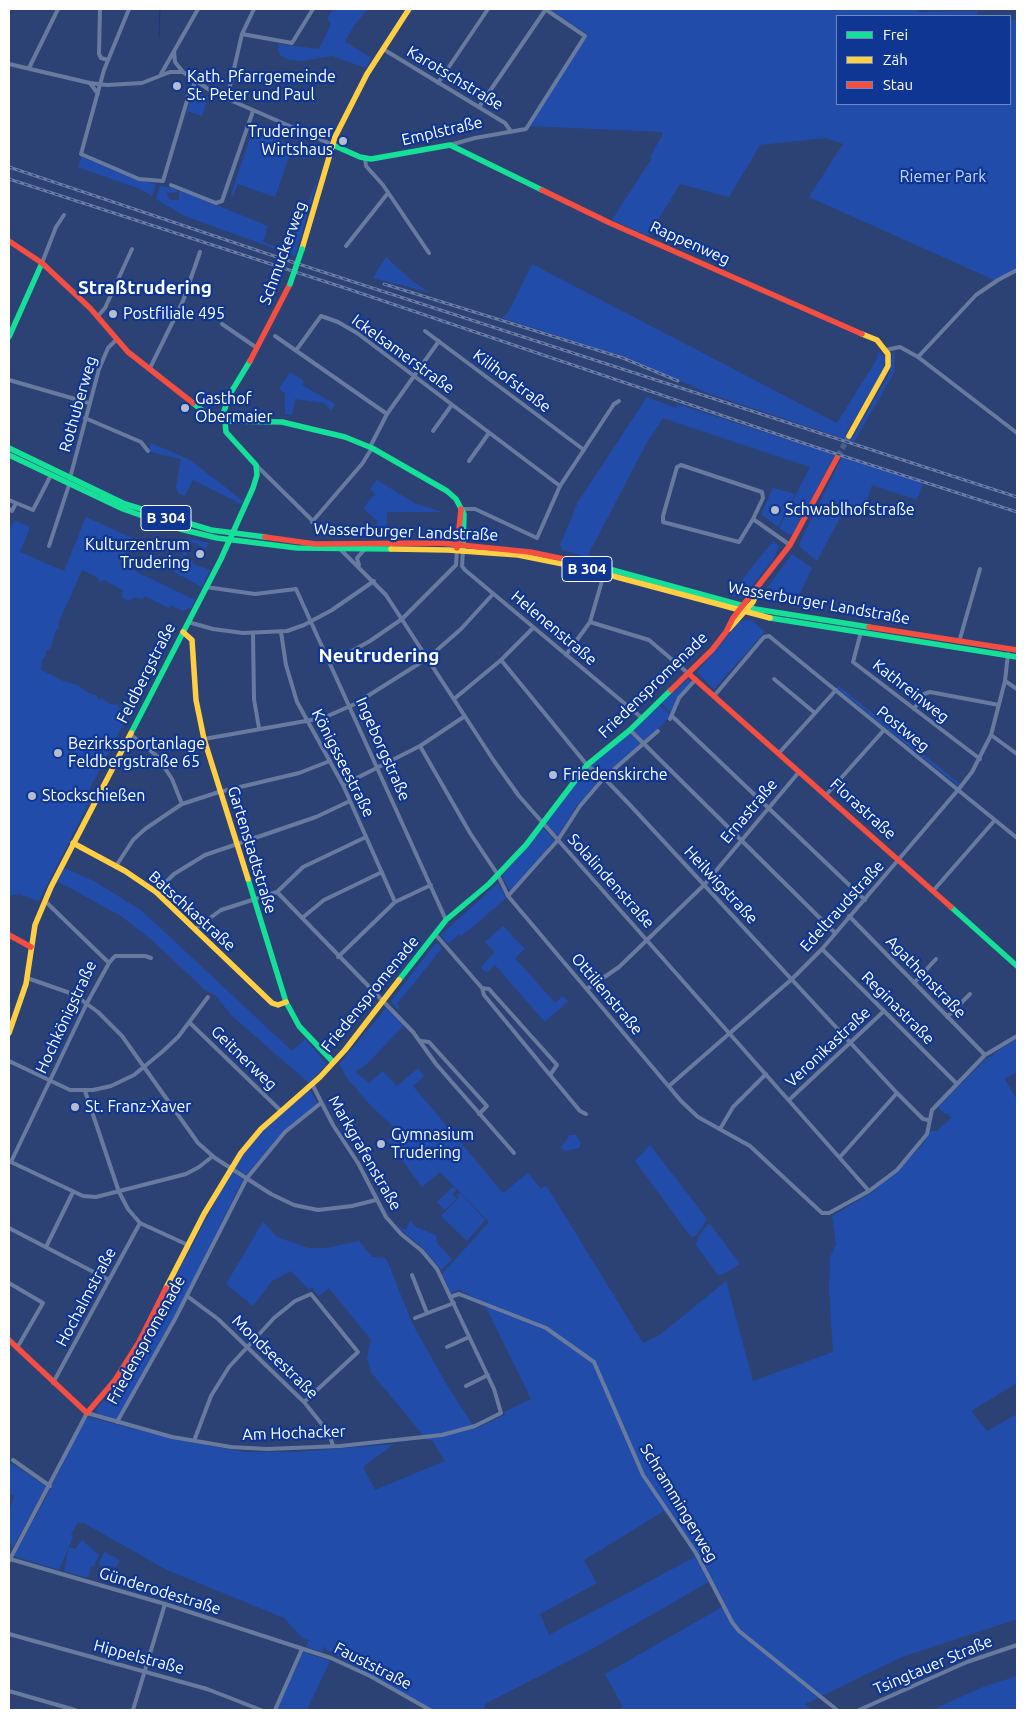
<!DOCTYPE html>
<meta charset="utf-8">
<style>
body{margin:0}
#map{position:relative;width:1026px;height:1719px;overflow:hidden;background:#2d4274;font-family:Ubuntu,sans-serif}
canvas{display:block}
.frame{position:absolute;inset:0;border:10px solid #fff;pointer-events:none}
.legend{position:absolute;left:836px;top:15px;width:175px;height:90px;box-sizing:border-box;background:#0f3692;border:1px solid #6f86be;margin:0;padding:6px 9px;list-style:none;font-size:15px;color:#fff}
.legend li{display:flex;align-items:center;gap:10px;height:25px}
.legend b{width:25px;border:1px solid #6f86be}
</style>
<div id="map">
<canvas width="1026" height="1719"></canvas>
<div class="frame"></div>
<ul class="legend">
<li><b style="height:6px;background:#16e098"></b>Frei</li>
<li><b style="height:6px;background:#ffcf43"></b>Zäh</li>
<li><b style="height:6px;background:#f24e42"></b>Stau</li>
</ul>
</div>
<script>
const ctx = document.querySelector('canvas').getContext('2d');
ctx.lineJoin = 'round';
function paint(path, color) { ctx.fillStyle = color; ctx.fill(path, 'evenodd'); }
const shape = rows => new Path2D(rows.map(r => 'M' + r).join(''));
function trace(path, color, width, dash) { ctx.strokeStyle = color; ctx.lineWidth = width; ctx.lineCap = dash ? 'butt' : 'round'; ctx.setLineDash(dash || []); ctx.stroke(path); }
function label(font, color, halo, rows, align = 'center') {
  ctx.font = font + ' Ubuntu,sans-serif'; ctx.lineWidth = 4.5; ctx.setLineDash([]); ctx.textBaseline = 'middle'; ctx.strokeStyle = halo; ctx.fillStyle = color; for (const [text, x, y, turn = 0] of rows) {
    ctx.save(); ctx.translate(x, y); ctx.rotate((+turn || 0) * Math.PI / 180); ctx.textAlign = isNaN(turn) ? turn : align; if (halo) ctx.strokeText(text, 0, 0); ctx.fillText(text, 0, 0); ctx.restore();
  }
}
paint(shape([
 [333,9,368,9,354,25,345,42,372,58,366,68,332,56,302,61,289,60,280,55,278,50,279,44,319,49,331,24,327,19],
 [550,9,918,9,919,12,977,11,977,16,837,16,837,104,1010,104,1010,20,1017,20,1017,269,994,280,809,197,843,144,826,138,711,150,760,145,729,197,680,184,648,236,612,220,652,158,650,157,663,134,662,132,529,126,587,34],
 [194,92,208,97,202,116,187,111],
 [254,126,257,127,256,131,293,145,275,197,238,184,233,196,231,195],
 [82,157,136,179,156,184,152,196,140,189,78,167],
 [320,172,295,256,185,216,156,199,160,186,173,188,177,190,177,192,166,193,170,200,179,200,179,190,268,226,263,242,289,251],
 [386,257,412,281,429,292,373,278],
 [532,264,837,423,877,359,878,352,885,356,884,369,845,435,852,438,890,372,892,355,895,352,894,373,854,442,710,394,631,359,502,318,509,311],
 [290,372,304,381,302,385,335,404,331,410,324,403,295,399,292,415,285,414,285,393,279,389],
 [647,397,676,408,677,404,835,455,793,534,789,535,779,528,810,467,663,418,645,446,587,557,562,550,560,545,578,502],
 [151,443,190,460,243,501,241,504,193,480,185,496,178,493,176,487,181,459,151,452,149,450],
 [842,457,923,483,917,500,872,485,863,512,846,506,817,561,799,546,800,542],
 [377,480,416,504,443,512,387,512,386,536,364,536,378,522,363,508,375,494,370,489],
 [773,488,795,494,778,527,761,514],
 [86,517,132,538,120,564,195,600,191,608,182,611,171,605,169,608,145,596,142,599,135,597,128,601,122,597,123,590,117,587,104,580,100,582,97,577,82,570,58,624,59,627,55,632,51,648,46,651,46,656,42,661,41,670,63,681,78,685,88,693,96,695,98,700,101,698,110,704,116,705,117,703,120,710,130,715,134,714,127,717,123,725,89,790,94,793,39,901,19,894,9,896,9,533,14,520,30,527,20,552,64,571],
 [186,538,209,543,206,549,192,542,185,556,182,554,187,542,185,540],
 [773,541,779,546,773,560,742,598,730,595],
 [792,554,812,568,795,604,759,599],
 [182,556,193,561,192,564,210,570,202,587,174,572],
 [747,620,753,621,765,632,714,689,697,672,740,621],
 [688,679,691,682,678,697,672,714,662,703],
 [839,686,960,784,957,785,837,688],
 [660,705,671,716,645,741,633,731],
 [630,733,641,744,605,776,590,765],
 [587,768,600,779,575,808,558,836,545,823],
 [543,828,554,841,510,891,502,876],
 [64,868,94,881,142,911,292,1051,305,1039,327,1064,309,1083,232,1016,215,995,205,990,153,941,121,916,57,881],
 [498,883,506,898,469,930,461,936,459,934,448,944,441,935],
 [503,926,525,949,515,958,555,1003,563,996,568,1001,545,1022,495,965,486,973,481,967,495,952,485,942],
 [435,944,438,944,442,948,397,1004,399,1007,398,1010,391,1001],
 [386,1008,404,1025,367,1064,355,1072,369,1083,383,1071,397,1086,418,1068,424,1076,413,1086,503,1193,528,1173,541,1189,546,1185,643,1343,661,1334,726,1281,753,1381,833,1352,829,1289,830,1257,836,1244,832,1216,873,1192,906,1162,923,1144,930,1131,937,1131,951,1118,948,1113,945,1114,938,1107,986,1059,991,1056,993,1057,994,1053,1017,1039,1017,1072,1005,1079,1017,1100,1017,1383,971,1411,987,1431,1017,1414,1017,1619,902,1657,805,1704,811,1710,615,1710,623,1707,605,1674,722,1607,724,1604,712,1580,592,1649,485,1704,484,1710,434,1710,325,1649,323,1645,323,1652,306,1647,309,1640,303,1639,284,1618,167,1570,82,1522,81,1524,78,1522,71,1534,73,1537,59,1570,14,1556,49,1492,79,1430,88,1417,172,1439,244,1452,297,1452,394,1444,363,1467,375,1490,445,1461,432,1440,427,1440,371,1372,367,1358,371,1340,329,1288,319,1296,312,1287,309,1290,291,1271,272,1281,253,1306,226,1284,263,1222,277,1237,308,1248,327,1248,359,1241,372,1257,386,1258,412,1323,447,1385,475,1429,505,1415,504,1412,531,1399,484,1303,459,1290,451,1293,442,1274,489,1222,407,1138,440,1172,422,1187,387,1140,404,1136,372,1107,347,1078,339,1064],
 [664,1511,681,1532,695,1557,549,1635,540,1614,597,1583,584,1560],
 [310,1090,318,1104,284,1131,246,1175,233,1167,263,1130],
 [570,1135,576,1135,581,1143,579,1148,565,1151,561,1147],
 [650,1145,707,1219,696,1236,691,1237,635,1161],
 [232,1170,243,1179,186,1295,117,1419,99,1415,96,1409,110,1394,134,1356],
 [453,1187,456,1190,452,1194,457,1199,445,1210,437,1202],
 [460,1193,485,1220,467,1241,441,1216,459,1198,457,1195],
 [410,1221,416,1227,436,1235,437,1243,452,1259,441,1270,423,1248,396,1226,406,1230],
 [710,1224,740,1264,723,1274,718,1275,696,1245,698,1237,707,1225],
 [9,1462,46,1486,13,1547,9,1542,9,1511,14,1496,9,1494],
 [82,1540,99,1555,94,1566,91,1566,88,1578,64,1571,69,1547,75,1549],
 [104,1552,120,1560,116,1567,98,1565],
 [303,1652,330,1661,307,1710,277,1710],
 [1017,1676,1017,1710,932,1710,983,1687]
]), '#224caa');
trace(shape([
 [159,36,160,9]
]), '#1a377a', 1);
trace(shape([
 [838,456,849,436]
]), '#4c5e89', 5.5, [5.5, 3]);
trace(shape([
 [100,9,99,54,101,58,108,60],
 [129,9,104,70,81,154,139,179,163,181,189,94,196,81],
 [242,34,292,43,313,9],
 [383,49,505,123,510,130],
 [174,51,175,62,183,72,214,93,333,145],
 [9,64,90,83,107,85,142,83,170,72,182,72],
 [29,68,58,9],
 [161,74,198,9],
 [90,83,98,94],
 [438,83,488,9],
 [227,99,242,34,254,9],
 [479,107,546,9],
 [450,145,475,138,526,129,585,36,545,9],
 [365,158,366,166,383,185,429,253],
 [171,185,216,203,222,201,253,111],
 [346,246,388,193],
 [42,263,56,227,64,215],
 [98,316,105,308,132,249],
 [222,324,257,348],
 [425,331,584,450],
 [275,336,387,414],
 [297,349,321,316,338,322,357,333,560,486],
 [886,350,900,347,918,357,1017,433],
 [918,357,976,295,998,280,1017,270],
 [150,368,183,301,200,252],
 [9,380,89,403],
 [85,418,141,442,148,451],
 [433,431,451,406],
 [370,447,387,414,439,341],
 [469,461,489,433],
 [256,465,325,533],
 [681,465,762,492,763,498,753,519,739,542,663,522,663,516,677,467,681,465],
 [70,478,99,369,108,348,117,339],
 [9,500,33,510,51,475],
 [9,509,12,511,16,503],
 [461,509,475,509,537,538,560,486,614,404,619,401],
 [753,519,790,545],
 [312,522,362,464,372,448],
 [49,546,69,485],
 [340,549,386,595,494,761,519,796,869,1191],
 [463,550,462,566,465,570,642,718],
 [359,565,357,558,365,549],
 [206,587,255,594,296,589,446,920],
 [188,622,213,629,243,633,287,631,304,625,332,610,374,581],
 [590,622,649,640,689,674],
 [281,632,286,665,297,702,343,785,395,902],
 [861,632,853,662,980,759],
 [253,634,254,699,259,728],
 [959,642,980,569],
 [566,655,590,622,604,574],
 [501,660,587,765,604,778,630,805,897,1093,923,1119,928,1120],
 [330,663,370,641,402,619,456,565,457,550],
 [774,679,815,713],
 [1005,681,1017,689],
 [714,696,764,637,769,636,1017,838],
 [454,699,501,660,533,628],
 [914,709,924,694,930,692,999,705],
 [673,717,865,900],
 [670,719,679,698,696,679],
 [630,730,835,933],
 [130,734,157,756,172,779,182,804],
 [991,735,1017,754],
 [204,739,323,718,355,704,428,658,461,629,493,594],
 [420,746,470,833,498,875,508,896,681,1101,698,1117,750,1146,822,1213,829,1213,869,1191,897,1170,927,1134,932,1110,985,1055,1017,1036],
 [779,753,836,690],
 [343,785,420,746,465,716],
 [826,795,884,730],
 [116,866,133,840,145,829,182,804,219,792,299,773,330,761],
 [933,891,995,820],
 [156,892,174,874,205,855,316,817,350,801],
 [277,892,413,1032,436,1064,514,1153],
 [508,896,558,840,580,806,604,778,658,731],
 [849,916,985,1055],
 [302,918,324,900,382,872],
 [195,929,221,910,277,892,303,867,366,837],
 [435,934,482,988,484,995,550,1075,580,1111,586,1114],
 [822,949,957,1084],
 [338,957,395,902,431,885],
 [109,963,115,956,145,956,151,958],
 [27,978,73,994,98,1012,122,1036,198,1143,215,1158,271,1194,294,1205,318,1210,352,1206,376,1200],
 [914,983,936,959],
 [482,988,489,989,557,1065,550,1075],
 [587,989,619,967,704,885,799,772],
 [947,1017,970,994],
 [190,1023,281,1111],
 [421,1041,429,1042,487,1106,479,1114],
 [9,1061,70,1090,93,1090,111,1086,134,1075,162,1052,178,1037,208,997],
 [669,1086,792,979,822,949,958,790,972,772,991,735,1005,681,1008,654],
 [85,1091,119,1192,128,1209,140,1223,188,1245],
 [789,1100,884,1011],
 [720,1129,733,1107,766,1074],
 [840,1157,897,1093],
 [11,1162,87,1003,109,963,45,901],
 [11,1162,83,1196,96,1197,186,1174,199,1167,213,1156],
 [9,1228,109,1280],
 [46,1247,73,1192],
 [412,1275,427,1313],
 [9,1283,43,1303,17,1348],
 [187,1296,218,1319,304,1402,329,1433,333,1446],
 [450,1297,459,1294,546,1328,594,1362,643,1475,696,1553,732,1622,739,1631,837,1710],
 [415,1318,454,1303],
 [447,1347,469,1337],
 [53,1383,140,1223],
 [466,1386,488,1375],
 [117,1422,175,1319,247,1178,285,1132,321,1103],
 [194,1441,211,1396,229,1367,274,1318,295,1301,311,1294,358,1352,304,1402],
 [13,1460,50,1486],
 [10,1559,165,1604,331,1658,370,1676,430,1710],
 [9,1561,87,1413,172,1437,231,1447,267,1449,340,1446,442,1435,475,1426,501,1413,494,1389,437,1269,422,1251,401,1234,386,1217,358,1163,333,1125,312,1084],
 [9,1634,207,1689,261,1710],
 [9,1691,75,1710],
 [133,1710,165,1604],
 [275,1710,302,1649],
 [859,1710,967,1662,1017,1645]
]), '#697a9f', 4);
trace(shape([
 [333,145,360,157,371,159,450,145,542,190],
 [9,337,42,263],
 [193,403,208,415,228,421,282,422,345,437,372,448,447,491,456,499,464,514,463,548],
 [9,448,125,504,211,530,265,537],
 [9,455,123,509,180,529,217,538,297,548,391,549],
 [598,566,755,609,869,627],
 [770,618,1017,657],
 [131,733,221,559,253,488,257,475,256,465,226,432,224,411,230,394,250,361],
 [248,879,286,1002,299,1026,333,1062],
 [951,907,1017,966],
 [399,980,446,920,489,884,526,845,587,765,630,730,671,690]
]), '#16e098', 5.5);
trace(shape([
 [302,249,335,137,367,74,409,9],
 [849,436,888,366,888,354,877,340,862,334],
 [391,549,448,550,518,555,583,568,770,618],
 [729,629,753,602,757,593],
 [183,632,192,640,196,700,204,739,248,879],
 [73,843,125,871,156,892,272,1003,278,1005,286,1002],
 [9,1033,26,984,35,925,51,887,131,733],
 [166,1288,204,1214,241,1153,261,1129,320,1077,345,1050,399,980]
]), '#ffcf43', 5.5);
trace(shape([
 [542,190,610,223,862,334],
 [9,241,42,263,90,308,128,352,193,403],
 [250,361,290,284],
 [265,537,315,544,441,543,530,552,598,566],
 [457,548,461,509],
 [869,627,1017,650],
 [689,674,951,907],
 [671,690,712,650,726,632,733,618,790,545,838,456],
 [9,935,31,947],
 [9,1340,87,1413,115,1380,139,1342,166,1288]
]), '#f24e42', 5.5);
const rail = shape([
 [9,167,280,258,1017,497],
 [9,179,351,290,818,448,1017,512],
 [384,284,623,358,678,381]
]);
trace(rail, '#6d7c9f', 3);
trace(rail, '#0f3692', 1, [4]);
trace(shape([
 [290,284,302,249]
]), '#16e098', 5.5);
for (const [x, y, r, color] of [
 [177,86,5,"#b6bdce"],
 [343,141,5,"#b6bdce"],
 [113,314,5,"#b6bdce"],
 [185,408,5,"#b6bdce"],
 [775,510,5,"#b6bdce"],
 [200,554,5,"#b6bdce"],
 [58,753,5,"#b6bdce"],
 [553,775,5,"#b6bdce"],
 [32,796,5,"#b6bdce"],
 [75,1107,5,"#b6bdce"],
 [381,1144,5,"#b6bdce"]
]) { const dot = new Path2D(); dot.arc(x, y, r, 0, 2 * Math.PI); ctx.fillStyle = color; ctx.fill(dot); trace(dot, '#0f3692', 2); }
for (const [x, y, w] of [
 [166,518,50],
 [587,569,50]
]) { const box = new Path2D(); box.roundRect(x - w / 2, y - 12.5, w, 25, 4); ctx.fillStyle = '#0f3692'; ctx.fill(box); trace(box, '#fff', 1); }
label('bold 15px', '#fff', null, [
 ["B 304",166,518],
 ["B 304",587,569]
]);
label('16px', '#fff', '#0f3692', [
 ["Kath. Pfarrgemeinde",187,77],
 ["St. Peter und Paul",187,95],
 ["Truderinger",333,132,"right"],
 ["Wirtshaus",333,150,"right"],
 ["Postfiliale 495",123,314],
 ["Gasthof",195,399],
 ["Obermaier",195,417],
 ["Schwablhofstraße",785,510],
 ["Kulturzentrum",190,545,"right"],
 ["Trudering",190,563,"right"],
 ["Bezirkssportanlage",68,744],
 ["Feldbergstraße 65",68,762],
 ["Friedenskirche",563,775],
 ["Stockschießen",42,796],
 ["St. Franz-Xaver",85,1107],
 ["Gymnasium",391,1135],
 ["Trudering",391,1153]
], 'left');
label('16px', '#fff', '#0f3692', [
 ["Karotschstraße",455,78,31],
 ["Emplstraße",442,131,-13],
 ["Rappenweg",690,243,24],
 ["Schmuckerweg",283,253,-70],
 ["Ickelsamerstraße",403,354,36],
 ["Kilihofstraße",512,381,37],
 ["Rothuberweg",78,404,-74],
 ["Wasserburger Landstraße",406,532,2],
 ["Wasserburger Landstraße",819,603,10],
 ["Helenenstraße",554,628,40],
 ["Feldbergstraße",146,673,-63],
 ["Friedenspromenade",653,685,-44],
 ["Kathreinweg",911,691,38],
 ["Postweg",903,729,39],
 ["Ingeborgstraße",383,749,66],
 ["Königsseestraße",343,763,63],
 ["Florastraße",863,809,42],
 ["Ernastraße",749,811,-50],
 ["Gartenstadtstraße",252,850,73],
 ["Solalindenstraße",611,881,48],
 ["Heilwigstraße",721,885,47],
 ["Edeltraudstraße",842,906,-48],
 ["Batschkastraße",192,911,42],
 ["Agathenstraße",926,977,46],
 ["Friedenspromenade",370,994,-51],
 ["Ottilienstraße",607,994,50],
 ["Reginastraße",898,1008,45],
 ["Hochkönigstraße",66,1017,-65],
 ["Veronikastraße",828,1047,-43],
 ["Geitnerweg",244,1058,44],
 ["Markgrafenstraße",365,1153,60],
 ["Hochalmstraße",86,1297,-62],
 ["Friedenspromenade",146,1340,-61],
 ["Mondseestraße",275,1357,44],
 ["Am Hochacker",294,1433,-2],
 ["Schrammingerweg",679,1503,59],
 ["Günderodestraße",160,1591,17],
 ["Hippelstraße",139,1657,15],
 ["Tsingtauer Straße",933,1665,-23],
 ["Fauststraße",373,1666,27]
]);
label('16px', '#c2d5fe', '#0f3692', [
 ["Riemer Park",943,177]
]);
label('bold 19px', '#fff', '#0f3692', [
 ["Straßtrudering",145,288],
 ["Neutrudering",379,656]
]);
</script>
